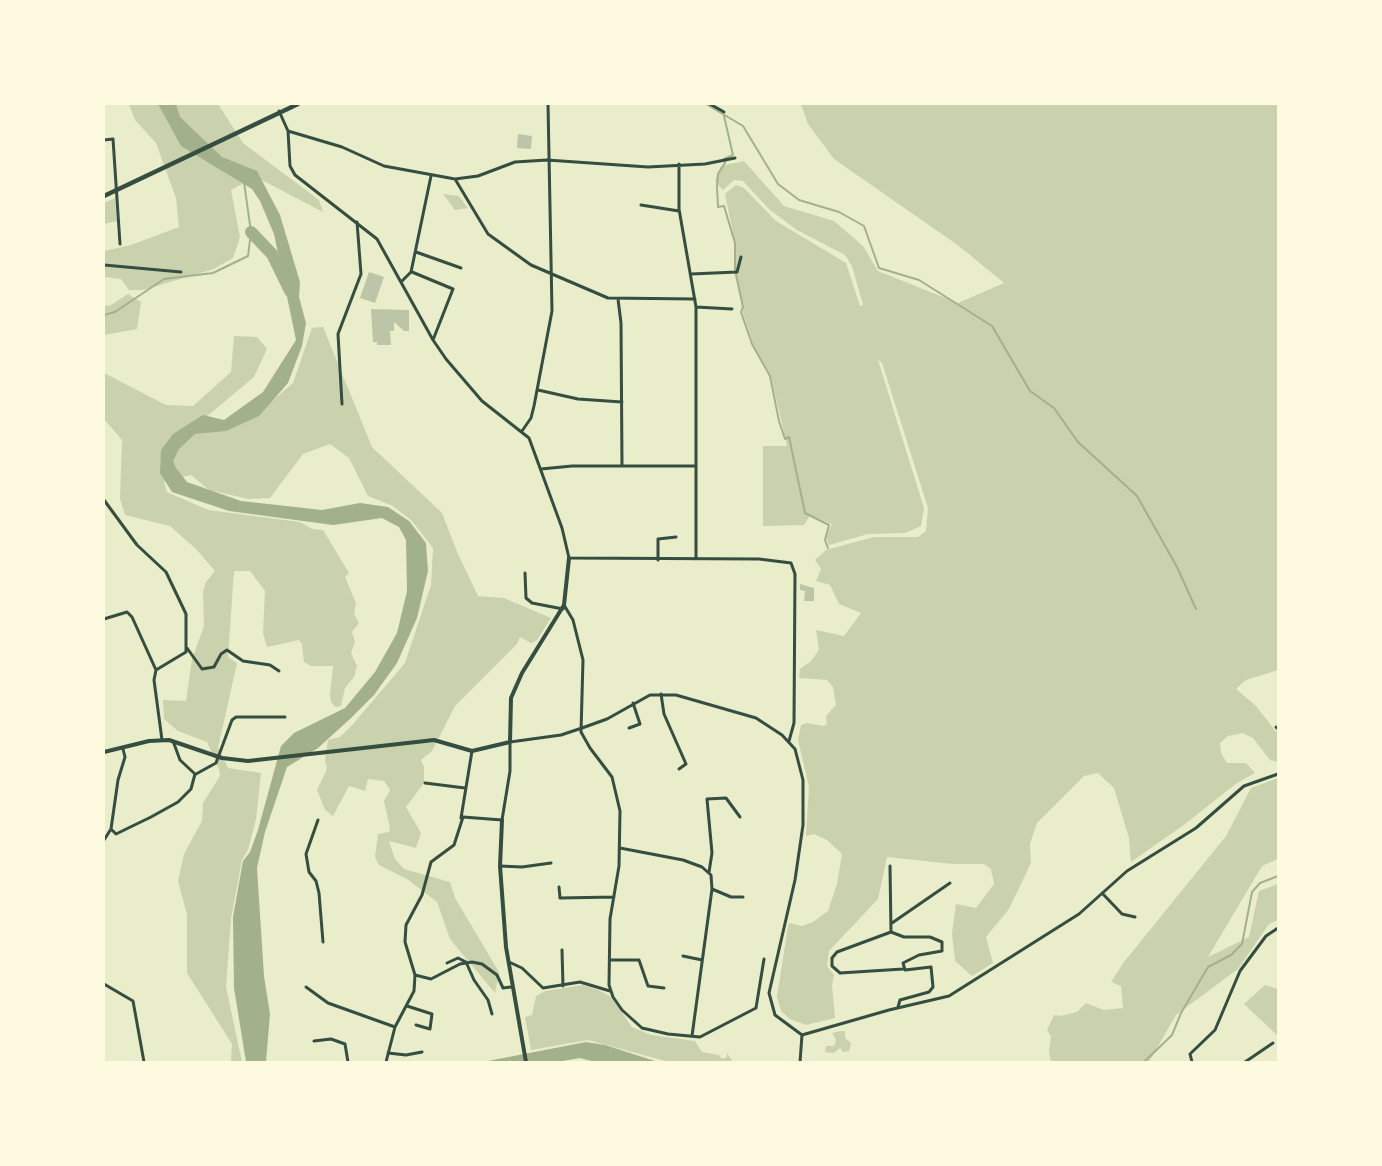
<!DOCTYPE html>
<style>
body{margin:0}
#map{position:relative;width:1382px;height:1166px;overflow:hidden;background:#e9edc9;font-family:"DM Sans",sans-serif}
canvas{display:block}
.frame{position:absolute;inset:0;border:105px solid #fefae0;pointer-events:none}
</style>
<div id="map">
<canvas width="1382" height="1166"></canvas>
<div class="frame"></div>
</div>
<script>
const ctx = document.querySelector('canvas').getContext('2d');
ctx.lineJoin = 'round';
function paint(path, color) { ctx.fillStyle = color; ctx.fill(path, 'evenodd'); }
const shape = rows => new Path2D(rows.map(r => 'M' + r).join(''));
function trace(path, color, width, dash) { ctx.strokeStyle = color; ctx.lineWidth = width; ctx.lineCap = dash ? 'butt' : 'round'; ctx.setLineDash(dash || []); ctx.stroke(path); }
paint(shape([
 [129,104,218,104,243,143,319,200,323,212,256,177,231,190,240,237,233,258,214,269,143,290,129,290,121,279,104,277,104,251,131,245,179,227,176,198,156,143,135,120],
 [801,104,1278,104,1278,670,1246,680,1236,689,1256,706,1278,734,1278,762,1270,760,1253,738,1243,733,1228,736,1220,743,1221,753,1227,763,1246,763,1255,773,1237,783,1185,824,1131,862,1129,838,1114,788,1098,773,1084,776,1037,823,1030,844,1031,863,1009,909,986,937,993,963,972,976,955,961,952,933,956,904,976,908,994,884,991,869,984,864,953,864,887,857,878,899,829,951,827,966,834,975,832,985,835,1018,806,1025,790,1019,781,1011,777,997,788,926,789,923,802,926,813,922,828,911,837,884,842,854,827,840,814,834,806,836,809,787,798,740,801,725,807,723,823,726,827,724,826,716,836,705,833,687,827,680,799,678,800,669,811,661,819,650,816,630,844,636,861,613,839,604,830,585,816,581,821,569,815,560,826,550,874,537,918,537,926,531,928,508,882,363,878,360,924,508,921,526,905,533,868,534,829,545,826,537,832,524,810,515,804,525,763,526,763,446,787,446,771,376,753,344,743,313,736,269,735,243,725,194,736,185,744,188,776,221,846,263,860,306,863,305,852,266,845,255,797,230,770,210,743,181,734,180,723,190,715,181,721,166,744,161,784,206,834,221,863,246,878,271,958,303,1004,283,959,246,834,159,808,124],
 [443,194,459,196,468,208,455,210],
 [115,198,117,221,104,224,104,203],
 [128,294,141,302,137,329,104,335,104,306,111,305],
 [323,327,372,447,442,513,458,554,478,596,504,598,551,618,537,640,531,643,520,637,517,644,455,706,432,751,421,760,424,767,424,783,406,807,421,833,416,848,389,841,395,859,404,869,450,882,455,898,499,972,495,993,450,939,437,902,407,879,379,865,375,857,378,834,389,832,390,828,384,801,390,790,384,781,368,779,365,791,349,786,333,816,325,810,317,790,327,769,325,760,328,740,340,737,354,723,405,663,431,585,433,548,412,521,393,506,368,496,349,458,330,444,303,454,270,498,249,499,209,490,191,475,164,481,167,492,208,510,300,522,312,529,323,530,349,573,345,577,356,603,354,614,359,623,352,632,355,642,351,653,357,666,354,677,345,688,341,706,335,707,331,702,330,694,333,666,311,666,304,662,302,644,299,640,267,647,263,633,265,591,250,571,234,571,228,657,237,663,218,748,228,768,261,773,256,819,248,850,242,860,231,919,226,987,242,1062,231,1062,232,1044,187,973,187,915,178,881,184,854,202,821,203,803,220,776,219,769,207,742,178,731,164,719,163,700,186,701,192,659,204,626,203,592,206,582,215,571,196,549,170,526,125,515,120,499,122,440,104,419,104,373,166,405,193,406,231,372,234,336,257,337,267,349,254,377,205,418,221,427,267,405,293,383,312,328],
 [1278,778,1278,859,1262,866,1208,957,1249,937,1259,891,1278,884,1278,920,1269,924,1238,969,1176,1015,1149,1062,1051,1062,1049,1051,1051,1036,1047,1030,1054,1015,1061,1016,1077,1012,1086,1003,1104,1010,1123,1008,1121,986,1111,982,1124,962,1226,836,1251,788],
 [583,985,599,990,611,997,632,1027,651,1035,695,1041,702,1052,719,1055,722,1059,727,1057,727,1053,733,1062,669,1062,588,1040,531,1050,525,1017,532,1015,536,996,545,991],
 [1265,985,1278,989,1278,1036,1244,1004],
 [841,1031,845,1031,845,1038,851,1043,849,1051,843,1052,840,1048,834,1053,825,1052,826,1046,834,1046,836,1040,832,1033]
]), '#cad2ad');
paint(shape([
 [158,104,176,104,180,117,222,157,257,171,280,215,300,282,299,297,306,323,302,346,288,383,259,416,226,431,195,434,179,449,173,461,176,468,187,482,241,501,322,510,360,503,388,507,409,521,426,543,428,571,417,618,397,663,374,695,350,719,318,748,287,767,265,832,257,868,264,976,270,1014,266,1062,246,1062,234,988,233,917,243,861,250,852,258,830,281,746,294,733,345,708,375,672,397,633,407,591,406,540,399,527,382,518,333,525,229,511,172,492,160,473,161,450,173,434,203,415,224,420,263,392,296,340,274,234,260,201,252,189,181,146],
 [586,1042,605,1045,658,1062,595,1062,580,1058,557,1062,483,1062]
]), '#a3b18a');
trace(shape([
 [706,104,743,126,778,184,799,200,839,212,864,226,879,268,919,280,992,326,1030,391,1054,408,1078,442,1137,496,1177,567,1196,609],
 [724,116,733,155,724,159,725,163,718,174,717,187,718,207,724,206,735,243,735,270,743,307,741,312,752,344,770,376,779,421,785,439,789,437,805,513,829,525,825,540,828,548],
 [104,315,115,312,164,279,213,273,248,256,251,232,244,182],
 [1144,1062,1172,1035,1181,1013,1208,967,1231,955,1242,944,1252,892,1260,883,1278,876]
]), '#a3b18a', 2);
trace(shape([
 [251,232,272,254,290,291]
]), '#a3b18a', 12);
paint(shape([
 [518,134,532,136,531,149,517,148],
 [369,272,384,277,375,303,360,298],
 [371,309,409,310,409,331,404,331,394,322,394,331,390,331,391,345,377,345,377,342,373,342],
 [800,584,814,588,814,601,804,601,805,591,800,590]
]), '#bcc5a7');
trace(shape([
 [710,104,724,112],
 [279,111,288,131,290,166,295,175,377,239,433,340,446,359,482,401,529,438,562,528,569,558,759,559,791,563,795,574,794,723,789,741],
 [288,131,342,147,384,166,455,179,478,176,515,162,547,160,648,167,705,164,735,158],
 [104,140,113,139,120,244],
 [679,164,679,209,696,307,696,559],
 [455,179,488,234,531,265,608,298,695,299],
 [641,205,679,211],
 [416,252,461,268],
 [104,265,181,272],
 [412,272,453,289,433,340],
 [691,274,737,272,741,257],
 [402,281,411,272,431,176],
 [618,299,621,323,622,466],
 [696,307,732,309],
 [538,390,578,399,622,402],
 [342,404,338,334,361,274,357,222],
 [522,431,531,418,534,406,552,311,548,104],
 [541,469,572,466,696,466],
 [104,500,137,545,166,572,186,614,186,652,156,670],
 [658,560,658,539,676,537],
 [525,573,526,598,532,603,563,609],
 [564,605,573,620,583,660,581,732,590,748,612,777,620,811,619,866,610,919,609,985,613,997,622,1010,642,1028,668,1034,700,1037,756,1008,764,959],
 [104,619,127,612,132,617,156,670,154,680,162,740],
 [187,648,202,669,214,667,221,654,227,650,243,661,270,665,279,671],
 [661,694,664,714,686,764,679,769],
 [1276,727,1278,729],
 [629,728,640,724,633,703],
 [196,774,216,763,232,720,236,717,285,717],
 [425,783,465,788],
 [461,818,472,751],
 [318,820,306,854,309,872,316,881,319,893,323,942],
 [111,829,116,834,151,817,178,802,191,789,195,774,180,760,173,741],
 [104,840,111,829,118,780,125,757,123,749],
 [620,848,683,860,702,867,711,875,712,889,692,1036],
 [500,866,522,867,551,863],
 [890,866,891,932],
 [709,872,712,853,707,799,726,798,740,817],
 [559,887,560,898,614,897],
 [712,889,731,897,743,897],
 [1102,893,1122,914,1135,917],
 [892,923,950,883],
 [562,950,563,986],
 [683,956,702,960],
 [610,960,639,960,648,986,664,988],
 [509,962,522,968,543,988,580,982,610,991],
 [447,963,458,958,466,962,474,980,488,1000,492,1014],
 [104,984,133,1001,144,1062],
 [306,987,328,1003,395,1027],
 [511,987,503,988,497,975,482,964,472,962,460,964,431,979,415,975,405,942,406,925,422,895,431,862,454,845,463,817,502,820,510,771,510,742,561,735,582,728,607,719,650,695,676,695,756,718,782,735,795,749,803,780,803,825,795,880,769,993,775,1015,802,1035],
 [407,1006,432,1014,430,1029,416,1025],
 [898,1007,900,1000,929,992,933,987,931,967,905,970,903,963,919,955,942,951,942,942,930,937,904,937,891,932,837,952,832,958,832,966,840,973,903,969],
 [802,1035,889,1010,949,996,1079,914,1127,871,1196,828,1244,786,1278,774],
 [314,1041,331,1039,345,1044,348,1062],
 [388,1053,406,1055,422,1052],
 [386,1062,395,1027,414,991,415,975],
 [800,1062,802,1035],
 [1192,1062,1190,1054,1215,1030,1240,971,1266,936,1278,928],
 [1245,1062,1273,1043]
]), '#344e41', 3);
trace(shape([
 [104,752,149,741,169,740,222,758,248,761,434,740,472,751,510,742,511,698,522,673,564,605,569,558],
 [502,820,500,866,506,947,526,1062]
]), '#344e41', 4);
trace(shape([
 [104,196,298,104]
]), '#344e41', 4.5);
</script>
